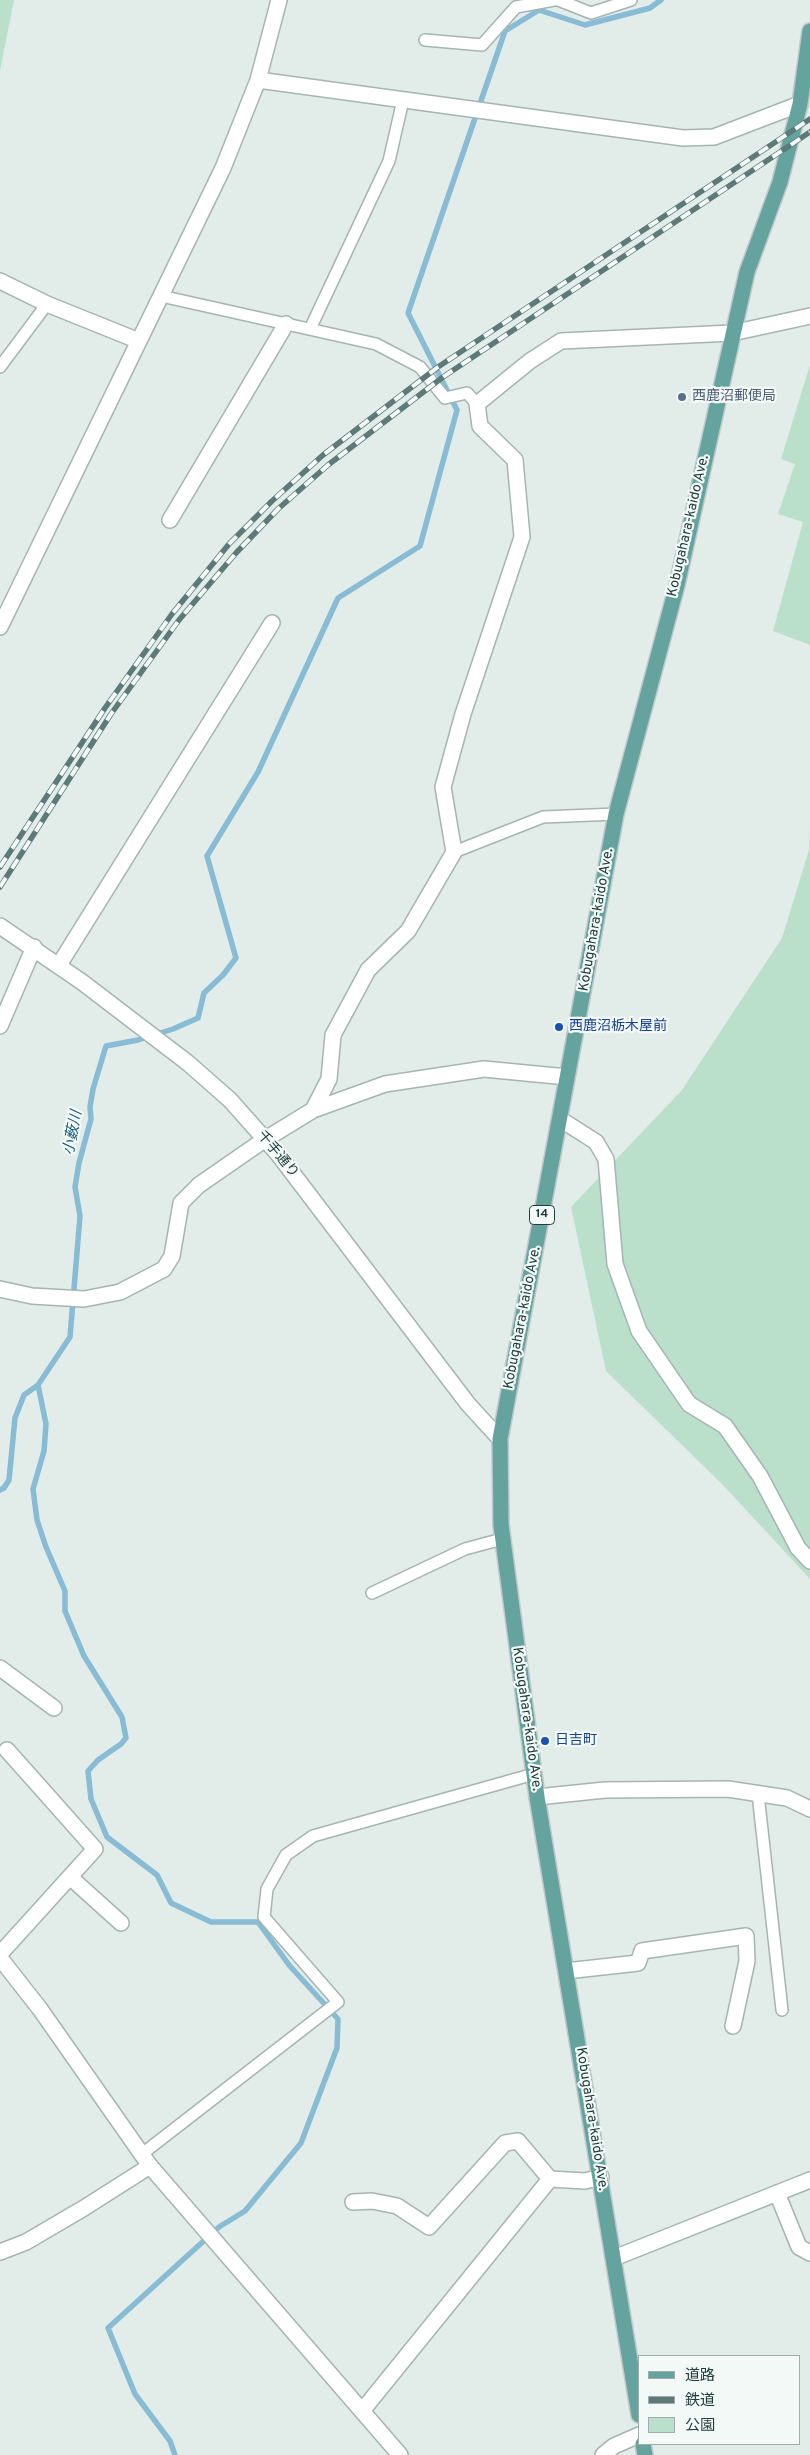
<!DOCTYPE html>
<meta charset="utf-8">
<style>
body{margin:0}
#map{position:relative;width:810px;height:2455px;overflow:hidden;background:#e2edea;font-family:Overpass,"Noto Sans JP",sans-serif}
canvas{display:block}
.legend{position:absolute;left:638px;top:2355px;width:162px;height:90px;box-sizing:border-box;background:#f3f9f7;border:1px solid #9faeac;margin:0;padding:6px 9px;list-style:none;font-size:15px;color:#213e3c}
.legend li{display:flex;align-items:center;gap:10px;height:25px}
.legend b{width:25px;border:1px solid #9faeac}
</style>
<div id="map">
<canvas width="810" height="2455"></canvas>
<ul class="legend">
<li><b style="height:6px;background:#65a49e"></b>道路</li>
<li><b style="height:6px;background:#5c7a77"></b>鉄道</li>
<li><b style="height:14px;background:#badfca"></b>公園</li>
</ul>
</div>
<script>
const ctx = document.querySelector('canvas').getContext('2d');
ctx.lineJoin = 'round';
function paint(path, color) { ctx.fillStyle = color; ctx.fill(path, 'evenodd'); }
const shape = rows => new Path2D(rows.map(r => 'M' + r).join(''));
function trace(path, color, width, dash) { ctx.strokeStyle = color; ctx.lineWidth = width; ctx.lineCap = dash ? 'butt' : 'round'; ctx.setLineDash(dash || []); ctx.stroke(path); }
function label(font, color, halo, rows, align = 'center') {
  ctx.font = font + ' Overpass,"Noto Sans JP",sans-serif'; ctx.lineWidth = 4.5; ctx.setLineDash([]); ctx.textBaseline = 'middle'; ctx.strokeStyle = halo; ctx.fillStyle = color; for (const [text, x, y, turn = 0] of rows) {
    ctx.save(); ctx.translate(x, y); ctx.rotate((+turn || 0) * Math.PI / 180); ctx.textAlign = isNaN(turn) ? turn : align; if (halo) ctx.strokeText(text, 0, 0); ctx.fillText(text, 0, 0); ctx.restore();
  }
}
paint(shape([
 [0,0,14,0,0,71],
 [810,365,810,645,773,631,803,522,778,514,795,464,781,459],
 [810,824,810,1579,723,1485,606,1371,571,1207,682,1090,782,938,809,850]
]), '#badfca');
trace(shape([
 [38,1385,46,1424,44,1451,33,1489,37,1520,46,1547,65,1591,65,1611,84,1656,122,1717,126,1738,121,1744,98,1760,88,1771,91,1799,107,1837,157,1875,171,1903,211,1922,258,1922,289,1965,338,2019,337,2048,301,2143,245,2211,219,2227,108,2328,135,2394,170,2441,175,2455],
 [0,1490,4,1488,9,1480,15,1418,24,1395,38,1385,70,1337,80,1216,75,1187,79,1163,91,1119,90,1107,93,1089,106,1046,138,1040,173,1029,198,1018,204,993,223,975,236,958,207,856,258,772,338,598,420,546,457,410,408,313,505,31,539,10,585,25,650,8,661,0]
]), '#88bbd4', 5.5);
const service = shape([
 [558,0,591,13,631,0],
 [425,40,482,45,516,7,554,0],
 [161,296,376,344,420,367,445,398,467,393,477,404],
 [310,329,389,161,403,100],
 [0,367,47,304],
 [454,852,543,817,616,814],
 [372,1593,465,1549,502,1539],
 [758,1794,782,2010],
 [142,2154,338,2002,264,1917,267,1889,286,1855,313,1836,534,1774]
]);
const minor = shape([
 [258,80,683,138,714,137,800,104],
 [0,281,47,304,139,341],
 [170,520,286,324],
 [0,627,223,168,258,80,279,0],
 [59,965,272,623],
 [0,1026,34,947],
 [313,1110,329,1079,333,1035,368,970,408,931,454,852,443,787,463,714,522,537,515,460,480,426,477,404,530,361,561,341,732,333,810,316],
 [560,1119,596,1142,606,1159,615,1264,639,1331,689,1404,725,1426,760,1476,798,1548,810,1561],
 [0,1289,32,1296,84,1299,120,1292,164,1269,172,1256,181,1203,199,1185,264,1140,313,1110,385,1084,484,1069,567,1077],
 [0,1668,54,1708],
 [537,1797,605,1790,728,1789,787,1798,810,1809],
 [70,1877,121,1923],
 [0,1954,95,1849,7,1750],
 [0,1958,40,2009,150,2166,400,2455],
 [566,1971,638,1963,642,1951,746,1936,747,1961,733,2026],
 [777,2193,799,2247,810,2253],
 [353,2202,372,2201,397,2206,429,2227,505,2143,518,2141,550,2179],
 [0,2252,26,2242,84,2208,150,2166],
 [362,2411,550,2179,585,2181,601,2177],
 [603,2455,614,2446,639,2435]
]);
const tertiary = shape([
 [0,926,82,982,188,1063,230,1100,278,1154,468,1404,500,1439],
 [614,2258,810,2180]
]);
const primary = shape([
 [639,2415,537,1797,501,1525,500,1439,616,814,677,585,747,272,780,182,800,104,810,31],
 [643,2444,645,2455]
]);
trace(service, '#a4b5b2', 14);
trace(minor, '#a4b5b2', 18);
trace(tertiary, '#a4b5b2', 18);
trace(primary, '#c1c9c8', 18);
trace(service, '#fff', 11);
trace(minor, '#fff', 15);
trace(tertiary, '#fff', 15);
trace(primary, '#65a49e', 15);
const rail = shape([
 [0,867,105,708,172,614,229,544,272,501,323,455,438,367,810,119],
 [0,887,111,714,179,620,236,553,278,509,328,465,443,377,810,132]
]);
trace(rail, '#5c7a77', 5.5);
trace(rail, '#f3f9f7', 4, [11]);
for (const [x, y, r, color] of [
 [682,397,5,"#5c6f8a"],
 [559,1027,5,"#1a4fb4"],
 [545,1741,5,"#1a4fb4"]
]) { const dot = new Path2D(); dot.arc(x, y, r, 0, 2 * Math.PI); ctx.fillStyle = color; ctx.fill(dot); trace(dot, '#f3f9f7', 2); }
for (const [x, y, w] of [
 [542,1215,25]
]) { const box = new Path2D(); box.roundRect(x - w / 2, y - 9.5, w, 19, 4); ctx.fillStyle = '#f3f9f7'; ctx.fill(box); trace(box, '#213e3c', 1); }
label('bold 12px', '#213e3c', null, [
 ["14",542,1215]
]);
label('14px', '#4e5e75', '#f3f9f7', [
 ["西鹿沼郵便局",692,397]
], 'left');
label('14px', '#213e3c', '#f3f9f7', [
 ["Kobugahara-kaido Ave.",689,526,-77],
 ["Kobugahara-kaido Ave.",597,920,-80],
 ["千手通り",277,1155,50],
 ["Kobugahara-kaido Ave.",523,1318,-79],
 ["Kobugahara-kaido Ave.",526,1719,82],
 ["Kobugahara-kaido Ave.",591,2119,81]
]);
label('14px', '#164399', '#f3f9f7', [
 ["西鹿沼栃木屋前",569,1027],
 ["日吉町",555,1741]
], 'left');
label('italic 15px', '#195b7d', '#f3f9f7', [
 ["小薮川",74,1133,-79]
]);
</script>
